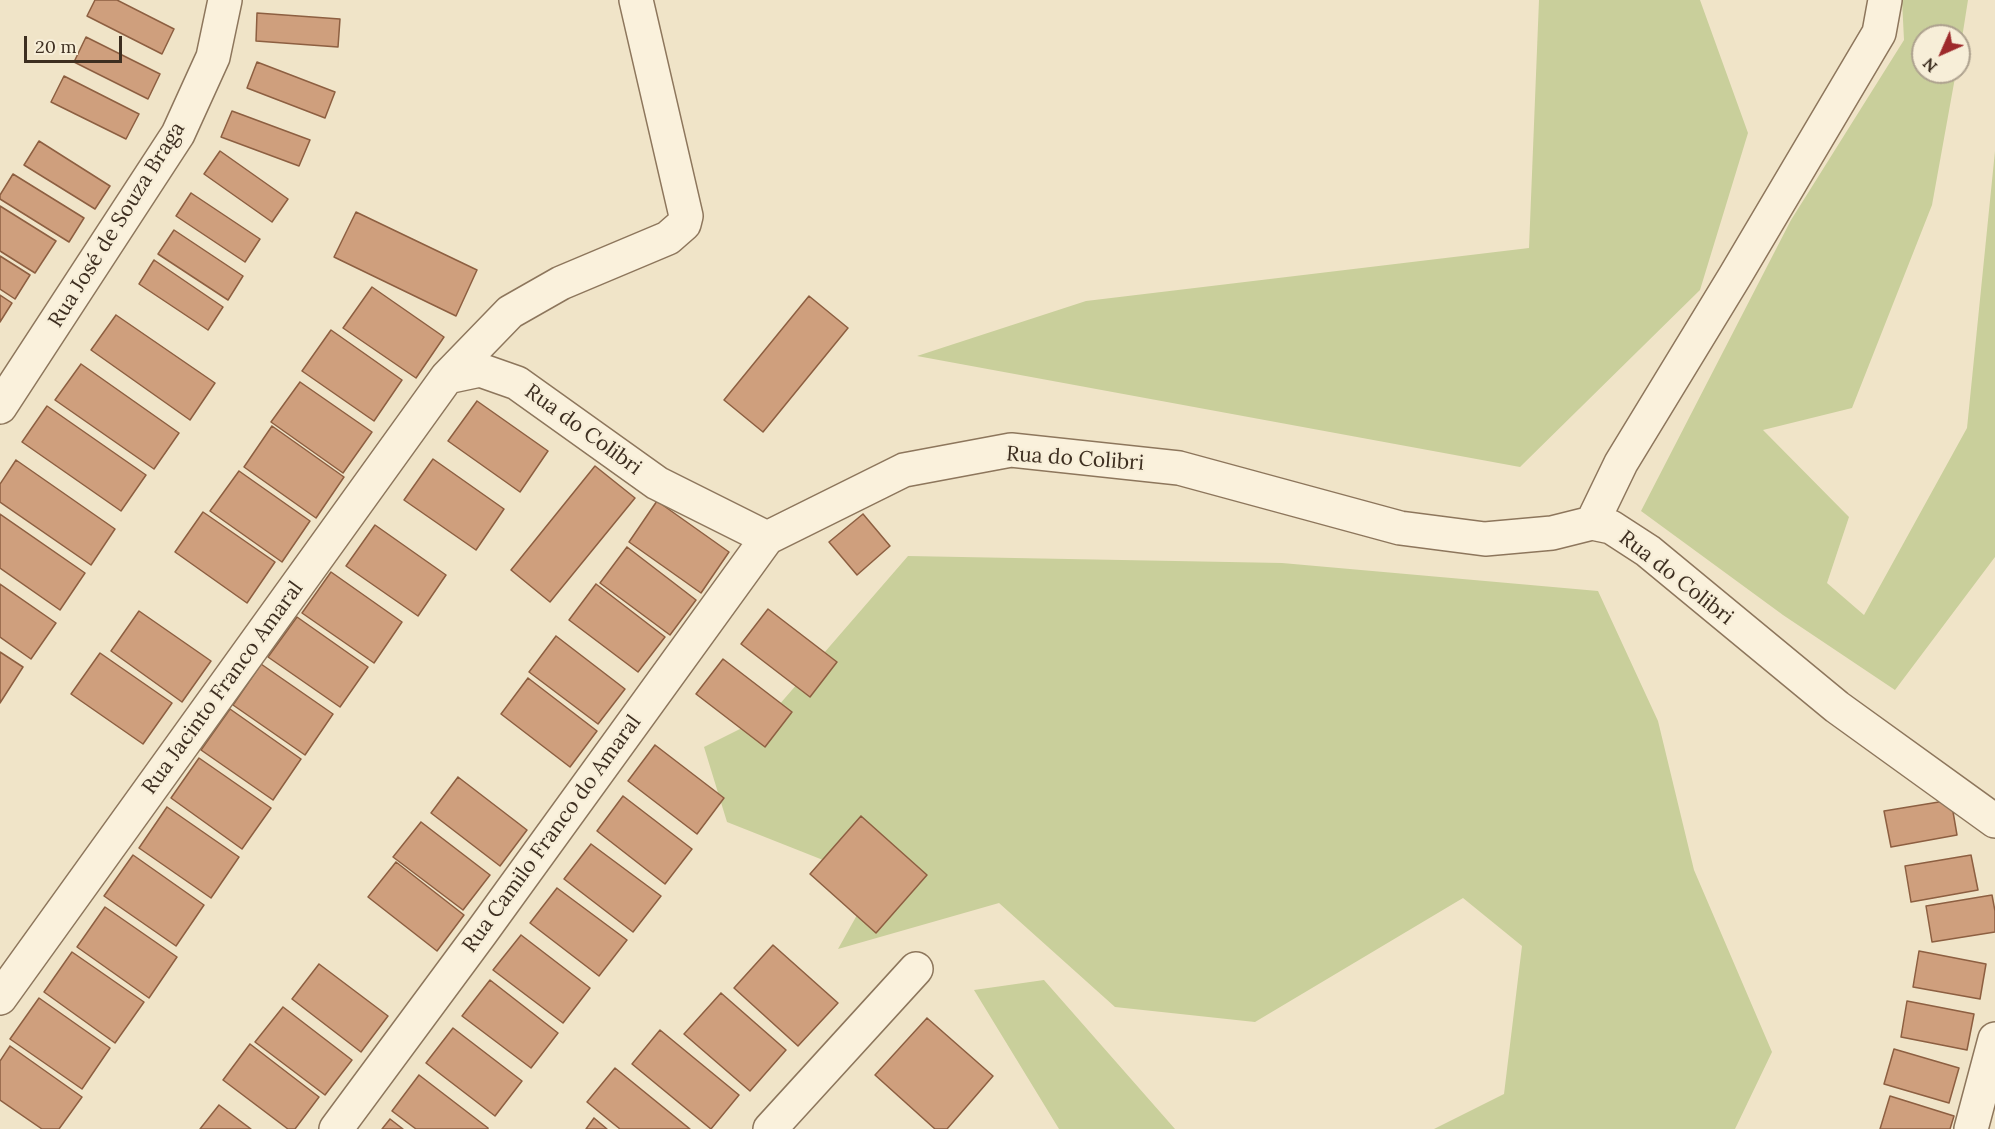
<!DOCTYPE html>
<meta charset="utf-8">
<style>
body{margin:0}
#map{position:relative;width:1995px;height:1129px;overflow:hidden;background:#f0e4c8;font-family:Lora,serif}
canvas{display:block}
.north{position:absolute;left:1911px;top:24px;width:60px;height:60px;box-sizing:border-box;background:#f7eed8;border:2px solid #ada18e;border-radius:50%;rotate:225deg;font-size:16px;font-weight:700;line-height:24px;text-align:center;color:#3d2e20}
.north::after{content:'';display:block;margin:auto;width:21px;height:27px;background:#9e2a2b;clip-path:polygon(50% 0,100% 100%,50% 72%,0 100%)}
.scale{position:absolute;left:24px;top:36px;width:98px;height:27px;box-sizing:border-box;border:3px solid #3d2e20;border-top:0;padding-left:8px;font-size:18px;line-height:21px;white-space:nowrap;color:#3d2e20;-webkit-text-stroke:4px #f7eed8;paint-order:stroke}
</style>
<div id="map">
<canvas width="1995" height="1129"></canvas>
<div class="north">N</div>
<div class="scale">20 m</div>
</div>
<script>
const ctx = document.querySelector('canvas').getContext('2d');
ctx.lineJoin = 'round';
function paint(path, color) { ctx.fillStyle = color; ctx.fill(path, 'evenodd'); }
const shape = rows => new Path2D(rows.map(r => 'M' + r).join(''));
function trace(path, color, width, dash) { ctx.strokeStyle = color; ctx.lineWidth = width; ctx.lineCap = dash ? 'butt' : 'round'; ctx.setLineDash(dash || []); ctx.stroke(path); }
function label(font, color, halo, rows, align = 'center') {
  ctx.font = font + ' Lora,serif'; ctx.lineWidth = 4.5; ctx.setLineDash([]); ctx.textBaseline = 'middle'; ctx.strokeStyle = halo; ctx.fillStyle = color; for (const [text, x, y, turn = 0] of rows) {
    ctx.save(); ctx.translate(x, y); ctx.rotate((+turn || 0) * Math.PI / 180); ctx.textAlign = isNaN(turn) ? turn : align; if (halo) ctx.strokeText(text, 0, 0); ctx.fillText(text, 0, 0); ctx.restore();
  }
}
paint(shape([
 [1539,0,1700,0,1748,133,1700,290,1520,467,917,356,1086,301,1529,248],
 [1902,0,1968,0,1959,57,1959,36,1923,36,1923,72,1956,72,1932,205,1852,408,1763,430,1849,517,1827,583,1864,615,1967,428,1995,151,1995,557,1895,690,1783,615,1641,511,1791,220,1904,40],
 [908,556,1282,563,1598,591,1658,721,1694,870,1772,1052,1735,1129,1434,1129,1504,1094,1522,946,1463,898,1255,1022,1115,1007,999,903,838,949,876,881,727,822,704,747,772,713],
 [1044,980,1175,1129,1059,1129,974,990]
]), '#c9cf9b');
const building = shape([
 [95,0,117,0,174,29,162,54,87,16,95,0],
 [257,13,340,19,338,47,256,41,257,13],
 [86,37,160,74,148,99,74,62,86,37],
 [257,62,335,92,325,118,247,88,257,62],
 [64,76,139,114,126,139,51,102,64,76],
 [232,111,310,140,299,166,221,137,232,111],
 [39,141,110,186,95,209,24,165,39,141],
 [220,151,288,199,272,222,204,174,220,151],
 [13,174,84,218,69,242,0,199,0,195,13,174],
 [191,193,260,239,245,262,176,216,191,193],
 [0,206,56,241,35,273,0,251,0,206],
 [356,212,477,270,456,316,334,257,356,212],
 [174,230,243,276,228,300,158,254,174,230],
 [0,256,30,275,15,299,0,289,0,256],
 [154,260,223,307,208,330,139,284,154,260],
 [372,287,444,337,416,378,343,328,372,287],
 [0,295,12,303,0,322,0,295],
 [809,296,848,328,763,432,724,400,809,296],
 [116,315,215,383,190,420,91,350,116,315],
 [331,330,402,380,374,421,302,371,331,330],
 [81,364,179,433,154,469,55,400,81,364],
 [300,382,372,432,343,473,271,422,300,382],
 [477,401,548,451,520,492,448,441,477,401],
 [47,406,146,475,121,511,22,442,47,406],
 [272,426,344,477,316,518,244,467,272,426],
 [433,459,504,509,476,550,404,500,433,459],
 [16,460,115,529,91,565,0,502,0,484,16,460],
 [595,466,635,498,550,602,511,570,595,466],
 [239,471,310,521,282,562,210,511,239,471],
 [657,501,729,552,701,593,629,542,657,501],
 [203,512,275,562,247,603,175,552,203,512],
 [0,514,85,573,60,610,0,568,0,514],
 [863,514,890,546,857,575,829,542,863,514],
 [375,525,446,575,418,616,346,566,375,525],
 [627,547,696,600,670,635,600,583,627,547],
 [331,572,402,622,374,663,302,613,331,572],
 [0,584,56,623,31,659,0,637,0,584],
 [596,584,665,637,638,672,569,620,596,584],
 [768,609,837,662,810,697,741,644,768,609],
 [139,611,211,661,182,702,111,651,139,611],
 [297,617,368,667,340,707,268,657,297,617],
 [556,636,625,689,598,724,529,672,556,636],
 [0,652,23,667,0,703,0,652],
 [100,653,172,703,143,744,71,694,100,653],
 [723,659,792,712,765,747,696,694,723,659],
 [261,664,333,714,305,755,233,705,261,664],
 [528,678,597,731,570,767,501,714,528,678],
 [230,709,301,759,273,800,201,750,230,709],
 [655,745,724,798,697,834,628,781,655,745],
 [199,758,271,808,242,849,171,798,199,758],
 [458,777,527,830,500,866,431,813,458,777],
 [623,796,692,849,665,884,597,831,623,796],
 [1951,800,1957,835,1891,847,1884,811,1951,800],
 [167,807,239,857,211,898,139,848,167,807],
 [861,816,927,875,876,933,810,874,861,816],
 [421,822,490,875,463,910,393,857,421,822],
 [591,844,661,896,633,932,564,879,591,844],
 [133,855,204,905,176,946,104,896,133,855],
 [1971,855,1978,890,1911,902,1905,866,1971,855],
 [396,862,464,915,437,951,368,897,396,862],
 [557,888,627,940,599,976,530,923,557,888],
 [1992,895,1995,911,1995,932,1932,942,1926,906,1992,895],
 [105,907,177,957,149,998,77,947,105,907],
 [521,935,590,988,563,1023,493,970,521,935],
 [773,945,838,1003,798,1046,734,988,773,945],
 [1919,951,1986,964,1980,999,1913,987,1919,951],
 [72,952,144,1002,115,1043,44,992,72,952],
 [319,964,388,1016,361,1052,292,999,319,964],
 [490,980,558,1033,531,1068,462,1016,490,980],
 [721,993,786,1050,750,1091,684,1034,721,993],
 [39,998,110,1048,82,1089,10,1039,39,998],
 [1907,1001,1974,1014,1967,1050,1901,1037,1907,1001],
 [283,1007,352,1060,325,1095,255,1042,283,1007],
 [927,1018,993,1076,947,1129,935,1129,875,1075,927,1018],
 [453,1028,522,1081,495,1116,426,1063,453,1028],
 [660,1030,739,1095,711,1129,632,1064,660,1030],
 [250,1044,319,1097,295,1129,288,1129,223,1080,250,1044],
 [10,1046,82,1097,59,1129,42,1129,0,1100,0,1061,10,1046],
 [1894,1049,1959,1068,1949,1103,1884,1084,1894,1049],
 [615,1068,690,1129,620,1129,587,1102,615,1068],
 [419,1075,488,1128,488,1129,416,1129,392,1111,419,1075],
 [1890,1096,1954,1116,1950,1129,1880,1129,1890,1096],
 [219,1105,251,1129,200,1129,219,1105],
 [594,1118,607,1129,586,1129,594,1118],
 [390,1119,403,1129,382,1129,390,1119]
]);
paint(building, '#cf9f7d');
trace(building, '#8d5f41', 1.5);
const minor = shape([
 [447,377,480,370,517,383,657,483,767,538],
 [0,407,178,134,213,57,225,0],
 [1592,523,1621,463,1735,276,1879,33,1885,0],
 [0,998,447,377,510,312,561,283,668,238,684,224,686,216,636,0],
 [336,1129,481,933,767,538,904,470,1011,450,1179,468,1400,528,1485,539,1552,533,1592,523,1611,527,1648,551,1837,707,1995,821],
 [770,1129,916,969],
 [1971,1129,1995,1039]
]);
trace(minor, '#8d765c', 36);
trace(minor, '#faf1dc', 33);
label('21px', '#3d2e20', '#f7eed8', [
 ["Rua José de Souza Braga",117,225,-58],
 ["Rua do Colibri",583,430,36],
 ["Rua do Colibri",1075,459,4],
 ["Rua do Colibri",1676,578,38],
 ["Rua Jacinto Franco Amaral",223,688,-54],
 ["Rua Camilo Franco do Amaral",552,834,-54]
]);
</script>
